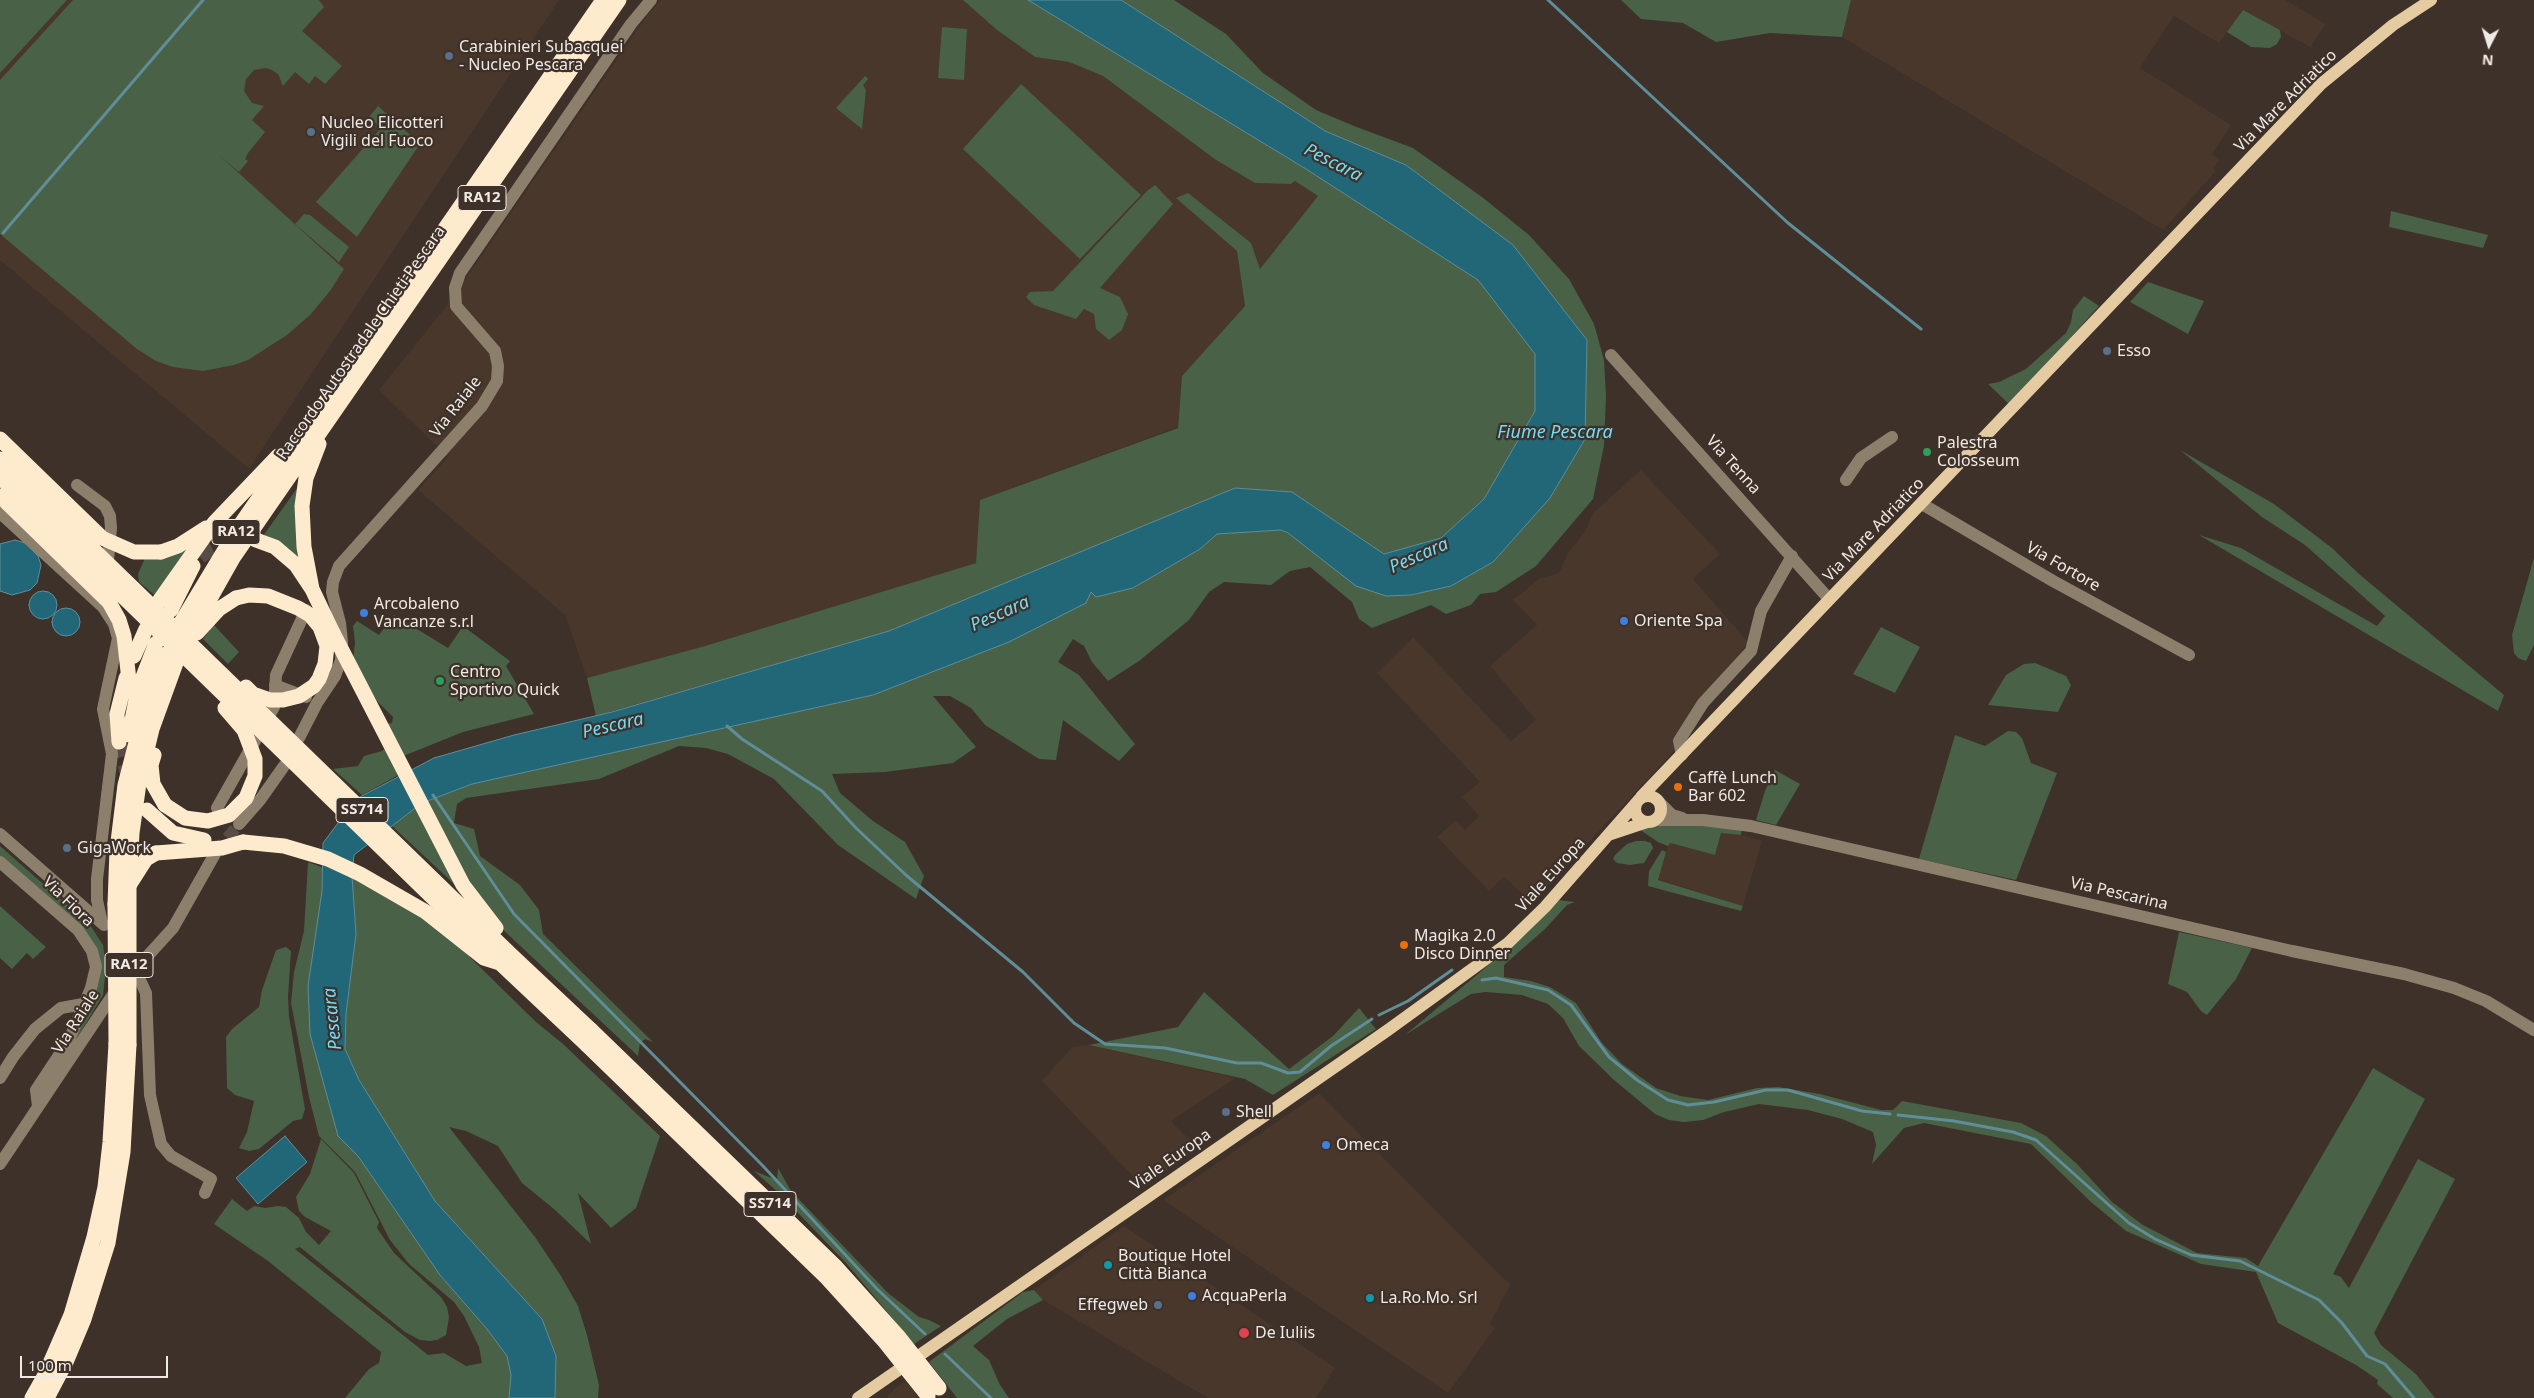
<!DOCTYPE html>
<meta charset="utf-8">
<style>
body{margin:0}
#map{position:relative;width:2534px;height:1398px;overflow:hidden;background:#3d3129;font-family:"Noto Sans",sans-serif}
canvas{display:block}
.north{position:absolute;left:2464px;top:20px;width:50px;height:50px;-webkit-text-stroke:4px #3d3129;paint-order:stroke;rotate:185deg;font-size:14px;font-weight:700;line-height:20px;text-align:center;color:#f1e9e4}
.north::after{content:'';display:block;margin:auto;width:18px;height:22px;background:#f1e9e4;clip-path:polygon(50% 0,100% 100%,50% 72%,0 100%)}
.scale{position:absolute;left:20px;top:1356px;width:148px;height:22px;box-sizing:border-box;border:2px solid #f1e9e4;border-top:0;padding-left:6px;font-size:15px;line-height:18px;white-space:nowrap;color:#f1e9e4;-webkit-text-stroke:4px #3d3129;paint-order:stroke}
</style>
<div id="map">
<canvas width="2534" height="1398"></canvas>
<div class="north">N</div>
<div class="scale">100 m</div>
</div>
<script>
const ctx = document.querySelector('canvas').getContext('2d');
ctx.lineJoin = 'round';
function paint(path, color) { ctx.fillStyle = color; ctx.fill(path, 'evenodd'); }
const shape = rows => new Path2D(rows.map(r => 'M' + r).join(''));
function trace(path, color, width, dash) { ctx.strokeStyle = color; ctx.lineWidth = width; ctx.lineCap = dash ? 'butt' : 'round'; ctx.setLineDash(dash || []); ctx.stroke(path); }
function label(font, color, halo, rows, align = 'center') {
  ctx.font = font + ' "Noto Sans",sans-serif'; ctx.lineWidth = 4.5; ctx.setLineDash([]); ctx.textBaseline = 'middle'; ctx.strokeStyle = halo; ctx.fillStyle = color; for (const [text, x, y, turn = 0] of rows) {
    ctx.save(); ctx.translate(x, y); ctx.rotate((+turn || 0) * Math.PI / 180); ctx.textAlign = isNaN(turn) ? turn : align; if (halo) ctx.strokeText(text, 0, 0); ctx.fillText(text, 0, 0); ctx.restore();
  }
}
paint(shape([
 [0,0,559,0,249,469,0,260],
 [661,0,963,0,997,30,1035,57,1069,62,1103,76,1216,160,1255,183,1291,184,1295,181,1318,196,1260,270,1177,198,1237,251,1245,306,1182,376,1178,427,980,500,976,563,705,646,587,678,565,615,418,490,448,457,379,390,448,304,648,14],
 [1851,0,2285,0,2326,24,2310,47,2243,10,2219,43,2174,16,2140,68,2231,125,2212,154,2220,160,2213,168,2216,171,2163,230,1842,37],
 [1641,470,1720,554,1693,579,1748,642,1672,753,1532,903,1504,877,1489,891,1437,837,1456,820,1465,830,1479,816,1462,797,1480,782,1377,673,1413,637,1511,741,1536,720,1490,666,1537,625,1513,600,1539,579,1559,573,1568,553,1585,532,1593,513],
 [1721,833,1741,835,1762,841,1743,906,1658,879,1669,843,1715,855],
 [1089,1045,1236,1078,1171,1121,1198,1148,1144,1188,1042,1081,1072,1047],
 [1319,1093,1510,1285,1490,1324,1495,1328,1448,1393,1163,1200],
 [1124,1226,1335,1368,1316,1398,1208,1398,1043,1300,1034,1290],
 [905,1381,919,1398,887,1398,894,1389]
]), '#48372a');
paint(shape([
 [0,0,67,0,0,73],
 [73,0,319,0,324,7,302,31,342,66,325,84,315,76,309,84,295,72,283,86,278,74,272,70,266,68,254,70,246,79,244,91,252,103,264,106,252,120,265,132,248,153,245,159,248,161,239,172,219,155,344,269,330,291,311,314,287,335,248,360,234,365,203,371,173,367,156,361,137,349,0,234,0,80],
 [963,0,1028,0,1306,169,1478,280,1535,353,1535,411,1484,499,1441,538,1384,554,1292,492,1235,488,889,631,596,716,587,678,705,646,976,563,980,500,1178,428,1182,376,1245,306,1237,251,1176,198,1188,193,1251,243,1260,269,1318,196,1295,181,1291,184,1255,183,1216,160,1103,76,1069,62,1035,57,997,30],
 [1121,0,1174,0,1226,34,1263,73,1316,110,1354,126,1413,148,1482,197,1529,235,1569,279,1594,324,1604,360,1606,396,1604,446,1593,499,1536,566,1496,592,1480,594,1471,605,1446,614,1431,605,1372,628,1359,619,1352,602,1310,567,1290,571,1271,585,1224,582,1209,592,1189,620,1139,661,1108,681,1092,662,1084,646,1073,639,1058,662,1079,675,1135,744,1119,761,1063,720,1056,760,1039,759,985,725,971,708,950,696,933,696,976,747,953,763,885,772,832,774,840,793,873,821,905,842,924,876,916,899,838,845,774,779,728,754,706,748,679,746,599,779,466,798,457,804,454,823,474,829,480,856,520,885,539,910,543,934,653,1042,645,1039,640,1043,638,1056,392,826,422,803,472,784,873,695,1009,642,1091,592,1133,588,1200,549,1217,534,1281,530,1411,595,1451,586,1493,562,1550,498,1585,439,1587,340,1513,245,1406,165,1325,131],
 [1621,0,1851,0,1842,37,1770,33,1716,42,1683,23,1641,19],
 [2243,10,2280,30,2281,37,2277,44,2270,48,2251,47,2227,32],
 [942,27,967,29,964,80,938,78],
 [865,76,868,79,863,85,866,90,862,129,836,108],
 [1021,84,1141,195,1080,259,963,149],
 [378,106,420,144,357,237,316,202,381,128,369,117],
 [1155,185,1173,204,1100,288,1120,297,1128,314,1122,330,1109,340,1096,329,1094,314,1084,309,1076,319,1034,305,1026,297,1030,292,1053,291,1147,191],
 [2391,211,2488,235,2483,248,2389,227],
 [304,214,310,215,349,247,339,262,295,224],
 [2148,282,2204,301,2188,334,2130,302],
 [2084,296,2099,306,2010,405,1988,384,1999,382,2026,369,2066,333,2071,322,2073,310],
 [2180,450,2274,504,2332,548,2359,574,2504,695,2498,711,2199,535,2241,548,2377,626,2385,616,2305,545,2262,517],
 [303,480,303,564,263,536],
 [194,541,175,565,157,597,139,582,138,574,145,558],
 [2534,558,2534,645,2526,661,2518,658,2514,653,2512,635],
 [394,615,448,648,463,626,510,661,506,666,534,714,463,732,401,757,384,724,392,723,393,717,371,695,353,659,355,643,353,626,357,621,379,635],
 [214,625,239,652,228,664,203,639],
 [1881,627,1920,647,1895,693,1853,674],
 [2035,663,2066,676,2071,685,2058,712,1988,705,2006,675,2024,664],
 [2008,731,2016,732,2022,738,2031,763,2057,773,2016,880,1919,859,1955,735,1985,746],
 [387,746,402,773,362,795,333,769,358,766,364,756,382,751],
 [1775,770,1800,784,1776,825,1756,820,1765,791],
 [1652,825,1729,826,1742,828,1741,835,1721,833,1715,855,1670,843,1668,846,1658,842,1639,829],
 [1636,841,1645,841,1651,843,1653,848,1644,863,1630,865,1617,863,1613,859,1615,855,1627,844],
 [0,846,90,925,103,945,106,967,103,995,74,1043,70,1041,96,951,0,858],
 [1662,850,1666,852,1658,880,1743,906,1741,911,1648,886,1649,871],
 [308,862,324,868,310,1034,338,1136,358,1156,440,1275,487,1329,507,1356,511,1375,509,1398,345,1398,369,1369,379,1363,381,1352,268,1261,214,1224,232,1199,247,1211,254,1206,265,1208,278,1206,286,1207,299,1218,306,1232,319,1245,331,1231,305,1217,299,1211,296,1197,310,1174,321,1139,354,1173,379,1222,377,1228,394,1253,441,1297,447,1307,449,1317,446,1335,437,1340,430,1341,420,1340,405,1332,300,1247,295,1249,428,1355,444,1353,466,1366,482,1363,479,1347,464,1316,454,1302,409,1264,390,1240,355,1172,319,1136,309,1097,291,1003,294,972,304,931],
 [352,876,436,924,536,1022,563,1044,660,1136,636,1208,611,1228,578,1193,591,1244,554,1209,522,1183,498,1146,466,1131,449,1127,535,1237,561,1276,578,1306,587,1335,599,1385,598,1398,555,1398,556,1356,542,1319,435,1201,359,1080,345,1049,346,1014,356,934],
 [1558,900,1575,902,1567,905,1545,929,1504,965,1504,977,1531,981,1550,987,1576,1003,1602,1043,1622,1064,1656,1088,1680,1096,1708,1100,1757,1088,1778,1087,1820,1094,1881,1110,1893,1110,1902,1101,2021,1123,2046,1136,2078,1165,2112,1202,2143,1225,2197,1253,2246,1258,2258,1266,2373,1068,2425,1099,2333,1274,2341,1277,2349,1288,2418,1159,2455,1179,2374,1333,2381,1345,2416,1374,2435,1398,2393,1398,2377,1384,2378,1380,2356,1365,2278,1323,2256,1272,2201,1264,2126,1231,2091,1202,2031,1144,1924,1123,1904,1128,1872,1164,1876,1145,1873,1132,1842,1119,1808,1110,1759,1104,1724,1112,1703,1120,1684,1122,1669,1120,1655,1114,1614,1080,1579,1046,1563,1018,1548,1004,1522,995,1486,992,1471,994,1405,1035,1509,948],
 [0,906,46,947,33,959,27,953,12,969,0,958],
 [2179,932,2252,948,2236,979,2207,1015,2201,1011,2187,992,2168,984],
 [286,947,291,951,288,997,289,1017,305,1109,302,1119,293,1121,259,1149,249,1151,239,1148,247,1132,254,1101,235,1095,227,1088,226,1037,232,1029,259,1007,262,990,276,950],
 [1204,992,1289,1069,1333,1036,1359,1008,1376,1029,1273,1095,1245,1079,1089,1045,1178,1027],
 [778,1168,791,1191,888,1293,919,1317,929,1320,941,1326,914,1344,847,1264,778,1192,754,1171,777,1180],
 [1034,1290,1043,1300,1007,1319,973,1346,989,1360,1000,1385,1009,1398,957,1398,929,1362,1023,1292]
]), '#496146');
const water = shape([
 [1028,0,1121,0,1325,131,1406,165,1513,245,1587,340,1585,439,1550,498,1493,562,1451,586,1411,595,1386,596,1356,586,1288,533,1281,530,1217,534,1200,549,1133,588,1096,597,1091,592,1086,603,1009,642,873,695,472,784,422,803,354,855,352,876,356,934,346,1014,345,1049,359,1080,435,1201,542,1319,556,1356,555,1398,509,1398,511,1375,507,1356,487,1329,440,1275,358,1156,338,1136,310,1034,308,986,322,891,323,843,356,799,434,758,514,735,612,712,889,631,1235,488,1292,492,1384,554,1441,538,1484,499,1535,411,1535,354,1478,280,1306,169,1028,0],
 [15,540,25,543,38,556,41,565,37,583,30,590,12,595,0,591,0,544,15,540],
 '29 605a14 14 0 1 1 28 0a14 14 0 1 1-28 0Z',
 '52 622a14 14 0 1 1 28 0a14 14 0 1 1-28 0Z',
 [285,1136,307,1162,258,1204,236,1178,285,1136]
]);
paint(water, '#226778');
trace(water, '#608e98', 1);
trace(shape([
 [1548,0,1788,223,1921,329],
 [3,233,203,0],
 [727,726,742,739,822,791,856,828,907,876,1023,972,1074,1023,1105,1044,1165,1048,1237,1063,1261,1063,1288,1073,1300,1072,1331,1046,1372,1019],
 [433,795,514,914,763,1166,877,1289,925,1334],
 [1482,980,1496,978,1548,990,1571,1005,1609,1057,1637,1080,1668,1100,1688,1105,1714,1102,1766,1090,1788,1090,1862,1111,1890,1114],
 [1379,1015,1408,1001,1452,970],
 [1898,1115,1954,1121,2013,1132,2036,1140,2129,1223,2155,1239,2191,1255,2240,1261,2319,1300,2342,1323,2367,1356,2385,1364,2414,1398],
 [945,1354,991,1398]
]), '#608e98', 3);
trace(shape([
 [216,852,239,824]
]), '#584d45', 12, [12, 6]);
trace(shape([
 [200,557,210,549,226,541,237,540],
 [119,742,130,782]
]), '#584d45', 15, [15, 8]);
trace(shape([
 [1611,355,1829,599],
 [1846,480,1861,458,1892,437],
 [77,485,105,506,110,516,111,528,107,571],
 [1922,504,2053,581,2189,655],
 [0,513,103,607],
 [275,685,306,697],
 [299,738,317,703,335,676,341,660,342,642,340,623,332,592,333,582,339,566,482,406,497,381,498,366,495,351,456,306,455,288,460,273,631,24,651,0],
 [1682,755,1679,741,1703,703,1751,651,1761,611,1792,556],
 [1660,803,1672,815,1682,818],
 [217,808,274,707,276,675,306,610],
 [1656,820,1703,820,1751,826,2292,951,2404,974,2454,988,2486,1001,2534,1030],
 [239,824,260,800,284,766],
 [0,834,104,925],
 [0,862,78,930,92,951,96,967,91,988,69,1040,36,1090,38,1106],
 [102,923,97,900,97,879,112,754,103,709,118,638,114,624,103,607,105,591],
 [135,969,146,993,150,1095,161,1144,171,1156,211,1179,205,1193],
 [0,1078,13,1057,35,1029,61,1008,83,1004],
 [0,1164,114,993,173,928,216,852]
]), '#8c806c', 12);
trace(shape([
 '1635 809a13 13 0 1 1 26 0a13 13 0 1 1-26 0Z',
 [1641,797,2321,84,2393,25,2431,0],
 [1611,834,1647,822],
 [858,1398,1388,1030,1508,943,1545,907,1637,802]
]), '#e5cba2', 12);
trace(shape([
 [256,540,275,547,296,565,312,589,333,633],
 [161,552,178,546,206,528],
 [312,589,304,547,302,506,306,478,319,444],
 [157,604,214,523,278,456],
 [171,610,193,566],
 [180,624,236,531,603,0],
 [197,633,219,609,236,598],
 [189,636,233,558,619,0],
 [134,656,146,629],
 [129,735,138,690,156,643],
 [119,742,117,714,126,678],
 [154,755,151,765,153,784,165,805],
 [147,810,173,833,204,840],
 [243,842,284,846,328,859,360,874,426,912,484,958,500,963,587,1045],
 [130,884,146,859,156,853],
 [129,885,132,833,139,783,152,729,176,663],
 [115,904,117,850,125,785,142,719,166,654],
 [507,951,591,1030],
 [32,1398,45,1375,71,1315,94,1237,105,1187,110,1142,116,1044],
 [47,1398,66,1362,84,1319,108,1243,123,1152,129,1045]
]), '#feebce', 15);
trace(shape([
 [0,439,102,538,134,552,161,552],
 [0,459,507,951],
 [0,477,500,963],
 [0,496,109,602,119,620,124,636,130,689],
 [236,598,249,595,268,596,298,608,310,615,320,627,327,646,325,664,319,679,314,686,299,696,283,700,270,700,253,694,246,687],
 [333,633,463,885,496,928],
 [165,805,185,818,208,821,229,815,246,798,255,776,255,759,244,730,225,708],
 [156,853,222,848,243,842],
 [115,904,116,1044],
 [591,1030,836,1267,898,1336,939,1388],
 [129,1045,129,885],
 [587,1045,825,1276,885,1342,928,1396]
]), '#feebce', 15);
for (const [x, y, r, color] of [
 [449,56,5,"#5c6f8a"],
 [311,132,5,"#5c6f8a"],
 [2107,351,5,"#5c6f8a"],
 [1927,452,5,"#2e9e5b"],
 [364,613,5,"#3f7fe0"],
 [1624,621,5,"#3f7fe0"],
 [440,681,5,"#2e9e5b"],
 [1678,787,5,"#e8710a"],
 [67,848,5,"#5c6f8a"],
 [1404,945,5,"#e8710a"],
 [1226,1112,5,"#5c6f8a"],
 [1326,1145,5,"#3f7fe0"],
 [1108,1265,5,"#0f9aa8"],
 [1192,1296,5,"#3f7fe0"],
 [1370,1298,5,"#0f9aa8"],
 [1158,1305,5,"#5c6f8a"],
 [1244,1333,6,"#e0444e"]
]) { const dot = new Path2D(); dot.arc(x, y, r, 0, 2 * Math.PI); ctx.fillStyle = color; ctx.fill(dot); trace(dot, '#3d3129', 2); }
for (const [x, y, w] of [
 [482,198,48],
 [236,532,48],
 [362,810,52],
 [129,965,48],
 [770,1204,52]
]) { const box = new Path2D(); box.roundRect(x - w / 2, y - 12.5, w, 25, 4); ctx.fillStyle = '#3d3129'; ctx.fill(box); trace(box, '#f1e9e4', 1); }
label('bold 15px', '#f1e9e4', null, [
 ["RA12",482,198],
 ["RA12",236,532],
 ["SS714",362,810],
 ["RA12",129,965],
 ["SS714",770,1204]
]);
label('16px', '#f1e9e4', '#3d3129', [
 ["Carabinieri Subacquei",459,47],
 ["- Nucleo Pescara",459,65],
 ["Nucleo Elicotteri",321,123],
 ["Vigili del Fuoco",321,141],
 ["Esso",2117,351],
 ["Palestra",1937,443],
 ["Colosseum",1937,461],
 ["Arcobaleno",374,604],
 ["Vancanze s.r.l",374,622],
 ["Oriente Spa",1634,621],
 ["Centro",450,672],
 ["Sportivo Quick",450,690],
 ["Caffè Lunch",1688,778],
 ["Bar 602",1688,796],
 ["GigaWork",77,848],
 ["Magika 2.0",1414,936],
 ["Disco Dinner",1414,954],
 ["Shell",1236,1112],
 ["Omeca",1336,1145],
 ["Boutique Hotel",1118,1256],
 ["Città Bianca",1118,1274],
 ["AcquaPerla",1202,1296],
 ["La.Ro.Mo. Srl",1380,1298],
 ["Effegweb",1148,1305,"right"],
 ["De Iuliis",1255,1333]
], 'left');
label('16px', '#f1e9e4', '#3d3129', [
 ["Via Mare Adriatico",2286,101,-45],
 ["Raccordo Autostradale Chieti-Pescara",361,343,-55],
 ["Via Raiale",456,407,-52],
 ["Via Tenna",1733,465,48],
 ["Via Mare Adriatico",1874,530,-46],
 ["Via Fortore",2063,567,30],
 ["Viale Europa",1551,875,-48],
 ["Via Pescarina",2119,894,13],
 ["Via Fiora",68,902,44],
 ["Via Raiale",76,1022,-57],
 ["Viale Europa",1171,1160,-35]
]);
label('italic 18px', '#74dbf6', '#3d3129', [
 ["Pescara",1333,163,27],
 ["Fiume Pescara",1555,433],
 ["Pescara",1419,556,-24],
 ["Pescara",1000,614,-24],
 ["Pescara",613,726,-13],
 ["Pescara",333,1019,-96]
]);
</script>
